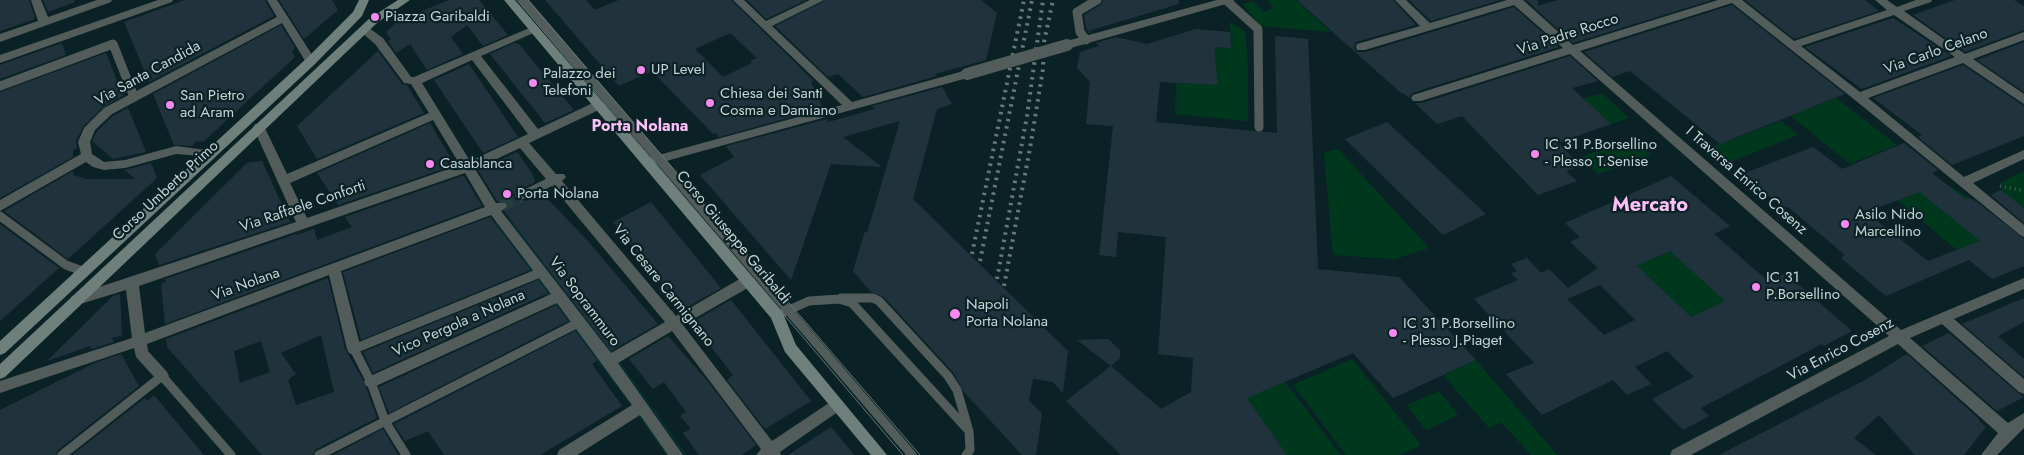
<!DOCTYPE html>
<style>
body{margin:0}
canvas{display:block;background:#0a2225}
</style>
<canvas width="2024" height="455"></canvas>
<script>
const ctx = document.querySelector('canvas').getContext('2d');
ctx.lineJoin = 'round';
function paint(path, color) { ctx.fillStyle = color; ctx.fill(path, 'evenodd'); }
const shape = rows => new Path2D(rows.map(r => 'M' + r).join(''));
function trace(path, color, width, dash) { ctx.strokeStyle = color; ctx.lineWidth = width; ctx.lineCap = dash ? 'butt' : 'round'; ctx.setLineDash(dash || []); ctx.stroke(path); }
function label(font, color, halo, rows, align = 'center') {
  ctx.font = font + ' Jost,sans-serif'; ctx.lineWidth = 4.5; ctx.setLineDash([]); ctx.textBaseline = 'middle'; ctx.strokeStyle = halo; ctx.fillStyle = color; for (const [text, x, y, turn = 0] of rows) {
    ctx.save(); ctx.translate(x, y); ctx.rotate((+turn || 0) * Math.PI / 180); ctx.textAlign = isNaN(turn) ? turn : align; if (halo) ctx.strokeText(text, 0, 0); ctx.fillText(text, 0, 0); ctx.restore();
  }
}
paint(shape([
 [508,218,555,271,687,455,666,455,624,396,490,225]
]), '#082c30');
paint(shape([
 [1267,0,1296,0,1331,32,1261,26,1242,4,1253,1,1264,12,1274,8],
 [1230,22,1245,31,1248,66,1248,121,1175,114,1176,83,1218,85,1214,47,1231,48],
 [1603,94,1629,118,1611,124,1582,98],
 [1836,98,1897,145,1850,164,1791,116],
 [1781,121,1798,135,1720,166,1702,151],
 [1632,138,1651,155,1598,174,1581,157],
 [1338,149,1429,248,1395,259,1333,255,1324,153],
 [2024,171,2024,208,2001,190,2000,183],
 [1945,183,1969,198,1942,209,1990,237,1957,250,1897,200],
 [1670,251,1725,301,1691,317,1637,266],
 [1352,359,1421,445,1400,455,1346,455,1293,385],
 [1476,360,1557,455,1531,455,1501,422,1489,428,1444,376],
 [1285,382,1341,455,1287,455,1247,398],
 [1439,391,1458,415,1426,430,1407,405]
]), '#00381e');
paint(shape([
 [0,0,29,0,35,19,0,31],
 [43,0,74,0,75,2,48,12],
 [185,0,265,0,274,16,149,82,124,22],
 [279,0,332,0,338,10,304,39],
 [449,0,479,0,508,35,483,46,467,25,451,37,463,54,427,70,410,44,396,53,388,41,391,39,386,32,398,21],
 [545,0,586,0,595,10,619,0,731,0,814,81,811,81,823,108,719,137,716,133,713,134,652,71,619,86],
 [730,33,757,58,750,61,752,63,723,77,695,49],
 [747,0,806,0,766,19],
 [826,0,981,0,997,13,986,60,935,74,937,76,863,97,838,74,828,77,775,26],
 [1103,0,1179,0,1179,4,1088,31,1092,32,1089,33,1086,27,1084,15,1100,5],
 [1297,0,1393,0,1416,25,1356,42,1354,48,1357,52,1366,52,1514,7,1559,47,1412,93,1409,98,1403,93,1401,93],
 [1409,0,1500,0,1431,21],
 [1526,0,1538,0,1538,6,1558,0,1712,0,1573,43],
 [1745,0,1865,0,1879,11,1794,39],
 [1955,0,2014,0,2024,6,2024,30,1965,52,1913,15],
 [1732,5,1845,94,1720,144,1630,71,1612,77,1584,52],
 [1893,18,1951,56,1862,89,1805,47],
 [281,25,295,48,292,51,295,57,203,142,197,141,192,146,174,145,153,94],
 [1196,29,1230,32,1231,48,1214,47,1218,85,1160,82,1156,122,1277,133,1275,36,1308,39,1318,269,1399,277,1476,360,1393,398,1353,353,1247,398,1287,455,1121,455,1066,401,1111,366,1161,409,1191,392,1193,358,1158,354,1166,237,1118,232,1116,257,1099,255,1113,126,1086,124,1090,82,1077,68,1080,52,1099,46,1096,43,1116,37,1147,44],
 [2024,42,2024,92,1977,60],
 [62,43,66,55,0,79,0,65],
 [514,43,519,44,574,110,545,123,490,54],
 [378,51,402,84,407,85,424,113,317,159,297,126],
 [106,53,123,96,103,107,83,127,76,141,77,148,73,150,73,157,0,198,0,92],
 [1570,56,1598,81,1572,88,1611,124,1558,143,1581,166,1566,171,1577,181,1538,195,1462,116,1437,124,1415,103,1422,103],
 [469,64,518,137,483,153,434,80],
 [1963,65,2024,106,2024,136,1952,165,1918,137,1922,135,1873,98],
 [942,87,952,104,937,109,913,199,1068,351,1063,393,1053,382,1033,379,1029,400,1042,414,1036,455,1022,455,964,392,953,372,884,297,871,292,853,271,865,231,867,233,900,121,843,137,882,167,831,164,791,280,700,175,734,157,726,146,827,119,828,122,843,118,875,109,872,106],
 [128,108,146,152,113,159,92,141,97,131,113,116],
 [1387,122,1486,214,1443,235,1345,139],
 [430,123,455,165,338,205,317,173],
 [1904,143,1938,170,1932,173,1965,199,1969,198,1977,202,2024,239,2024,266,1992,279,1969,260,1886,296,1841,258,1845,255,1788,207,1783,208,1742,174,1813,147,1842,169],
 [1920,192,1980,241,1928,261,1866,212],
 [517,152,532,173,535,182,515,192,513,195,515,200,526,201,542,193,587,240,658,324,611,351,504,211,509,206,507,202,497,201,478,170],
 [262,161,290,222,159,265,155,254,247,163],
 [151,163,157,178,68,259,4,211,73,171,73,175,86,179,135,179,125,170],
 [462,176,464,176,482,206,165,324,161,284,166,282,165,279,296,234,297,235,314,229,317,240,352,227,345,217],
 [1671,176,1730,226,1714,234,1768,281,1785,273,1852,331,1824,346,1822,344,1701,408,1709,416,1683,430,1652,399,1694,377,1667,351,1635,367,1651,384,1627,395,1613,380,1542,415,1506,374,1534,363,1474,299,1518,280,1511,273,1517,271,1511,264,1527,258,1541,273,1549,269,1568,288,1598,268,1570,242,1580,237,1565,223],
 [1670,251,1725,301,1691,317,1637,266],
 [1600,285,1635,320,1604,335,1567,299],
 [2001,190,2024,208,2024,223,1991,195],
 [651,202,721,288,682,310,613,222],
 [490,217,530,270,361,340,343,272],
 [0,224,59,268,0,321],
 [328,278,345,349,363,380,377,418,316,449,313,455,262,455,167,347,166,339],
 [321,335,334,392,296,405,288,380,296,374,281,353],
 [261,341,270,372,240,383,234,351],
 [538,280,548,293,373,373,363,352],
 [120,294,122,335,112,338,114,342,92,349,90,346,47,361,113,296],
 [2024,298,2024,322,1998,336,2024,359,2024,377,1962,324],
 [731,300,811,401,765,429,727,380,733,375,692,322],
 [556,305,568,321,389,413,379,387],
 [575,331,597,360,592,364,622,406,540,455,444,455,428,431,405,441,394,424],
 [1949,333,2018,393,2024,397,1997,411,1922,346],
 [668,336,710,384,756,445,742,455,699,455,683,433,691,429,680,416,686,412,664,382,653,389,629,359],
 [1108,339,1120,350,1120,358,1111,366,1077,340],
 [121,354,139,386,58,450,56,455,0,455,0,410,97,362],
 [1907,354,1980,420,1979,421,1986,427,1964,455,1915,455,1879,415,1854,438,1876,455,1719,455,1865,380],
 [154,395,204,455,72,455,145,398,147,401],
 [831,427,854,455,788,455],
 [383,429,398,455,333,455]
]), '#20333d');
trace(shape([
 [501,206,521,196]
]), '#263d40', 12, [12, 6]);
trace(shape([
 [2000,186,2024,191]
]), '#485d5f', 3, [1, 4]);
trace(shape([
 [523,0,912,455],
 [1227,1,1258,29,1259,127],
 [1086,40,1080,32,1077,12,1097,0],
 [0,86,113,44,134,97],
 [0,216,66,265,85,272],
 [841,298,873,298,879,301,948,376,957,390,968,428],
 [784,312,809,301,839,299,852,303,969,431,970,450,966,455],
 [62,455,162,376,231,455],
 [319,455,580,322],
 [406,455,385,421,371,382,354,349,542,272]
]), '#525c5a', 9);
paint(shape([
 [31,0,41,0,48,17,97,0,112,0,111,2,0,42,0,34,38,21,31,0],
 [158,0,173,0,172,2,0,63,0,55,158,0],
 [267,0,277,0,316,61,315,64,307,64,282,23,112,114,95,130,90,142,92,154,104,162,125,160,176,146,213,151,215,154,213,157,176,154,125,168,104,170,93,167,86,162,0,211,0,200,81,154,78,142,84,128,104,108,277,17,267,0],
 [733,0,744,0,766,21,810,0,824,0,772,26,852,102,967,70,973,74,971,77,648,166,644,165,642,162,644,159,842,105,733,0],
 [1217,0,1234,0,1233,2,1067,49,1062,45,1063,42,1217,0],
 [1395,0,1406,0,1430,23,1507,0,1523,0,1573,45,1718,0,1742,0,1794,41,1887,10,1875,0,1887,0,1897,7,1916,0,1932,0,1931,2,1904,11,1965,54,2024,32,2024,40,1973,59,2024,94,2024,104,1963,63,1868,98,1964,177,2024,150,2024,159,1973,183,2024,225,2024,237,2020,235,1855,100,1732,3,1580,51,1901,330,2024,278,2024,289,1954,319,2024,379,2024,394,2019,392,1942,324,1910,338,2008,423,2024,413,2024,428,1997,455,1981,455,1998,433,1898,344,1691,455,1670,455,1672,450,1889,336,1570,54,1421,101,1413,101,1411,98,1413,95,1563,48,1514,5,1365,50,1357,50,1356,47,1357,44,1420,26,1395,0],
 [1894,15,1955,57,1860,92,1801,46,1894,15],
 [534,26,538,27,538,31,481,56,538,129,595,102,603,102,605,105,603,108,529,143,556,174,564,174,566,177,562,181,676,316,743,277,753,277,755,281,753,285,683,325,772,441,832,401,837,399,842,401,844,405,842,409,780,452,781,455,756,455,761,449,672,331,618,363,683,455,668,455,640,415,577,455,557,455,559,450,632,405,557,303,376,386,371,388,366,386,364,382,366,378,551,294,491,215,341,271,361,349,359,353,354,355,349,353,347,349,329,275,147,344,148,351,167,372,169,376,167,380,162,382,157,380,136,357,134,348,0,393,0,381,132,338,126,290,77,305,72,304,70,300,72,296,296,222,253,127,255,124,263,124,287,174,429,113,411,84,404,83,375,44,361,32,361,28,369,28,383,38,411,77,414,77,534,26],
 [472,60,528,134,470,161,422,83,472,60],
 [433,120,460,165,307,218,290,183,433,120],
 [520,148,546,179,517,193,515,196,517,199,525,199,552,186,665,322,611,353,501,211,507,206,505,203,496,203,475,169,520,148],
 [465,173,485,207,145,333,139,286,465,173]
]), '#525c5a');
paint(shape([
 [359,0,369,0,362,16,315,64,5,353,0,355,0,341,307,58,353,12,359,0],
 [398,0,410,0,378,22,5,377,0,379,0,364,370,18,398,0],
 [504,0,515,0,782,311,796,345,887,455,871,455,785,352,771,318,504,0]
]), '#6f807c');
trace(shape([
 [517,0,903,455],
 [528,0,920,455]
]), '#65797b', 1);
trace(shape([
 [972,254,1024,0],
 [980,261,1032,0],
 [997,279,1027,116,1043,0],
 [1004,286,1030,148,1043,69,1044,42,1053,0]
]), '#65797b', 4, [2.5, 5]);
trace(shape([
 [967,74,1067,45]
]), '#525c5a', 12);
for (const [x, y, r, color] of [
 [375,17,5,"#f589ef"],
 [641,70,5,"#f589ef"],
 [533,83,5,"#f589ef"],
 [710,103,5,"#f589ef"],
 [170,105,5,"#f589ef"],
 [1535,154,5,"#f589ef"],
 [430,164,5,"#f589ef"],
 [507,194,5,"#f589ef"],
 [1845,224,5,"#f589ef"],
 [1756,287,5,"#f589ef"],
 [955,314,6,"#f589ef"],
 [1393,333,5,"#f589ef"]
]) { const dot = new Path2D(); dot.arc(x, y, r, 0, 2 * Math.PI); ctx.fillStyle = color; ctx.fill(dot); trace(dot, '#0a2225', 2); }
label('15px', '#c6d4d6', '#0a2225', [
 ["Piazza Garibaldi",385,17],
 ["UP Level",651,70],
 ["Palazzo dei",543,74],
 ["Telefoni",543,91],
 ["Chiesa dei Santi",720,94],
 ["Cosma e Damiano",720,111],
 ["San Pietro",180,96],
 ["ad Aram",180,113],
 ["IC 31 P.Borsellino",1545,145],
 ["- Plesso T.Senise",1545,162],
 ["Casablanca",440,164],
 ["Porta Nolana",517,194],
 ["Asilo Nido",1855,215],
 ["Marcellino",1855,232],
 ["IC 31",1766,278],
 ["P.Borsellino",1766,295],
 ["Napoli",966,305],
 ["Porta Nolana",966,322],
 ["IC 31 P.Borsellino",1403,324],
 ["- Plesso J.Piaget",1403,341]
], 'left');
label('15px', '#c6d4d6', '#0a2225', [
 ["Via Padre Rocco",1568,35,-18],
 ["Via Carlo Celano",1936,52,-20],
 ["Via Santa Candida",148,74,-29],
 ["I Traversa Enrico Cosenz",1746,181,41],
 ["Corso Umberto Primo",166,191,-43],
 ["Via Raffaele Conforti",303,207,-19],
 ["Corso Giuseppe Garibaldi",733,238,50],
 ["Via Nolana",246,285,-20],
 ["Via Cesare Carmignano",663,286,51],
 ["Via Soprammuro",584,302,53],
 ["Vico Pergola a Nolana",459,324,-24],
 ["Via Enrico Cosenz",1841,350,-28]
]);
label('bold 16px', '#fcbff7', '#0a2225', [
 ["Porta Nolana",640,127]
]);
label('bold 20px', '#fcbff7', '#0a2225', [
 ["Mercato",1650,206]
]);
</script>
